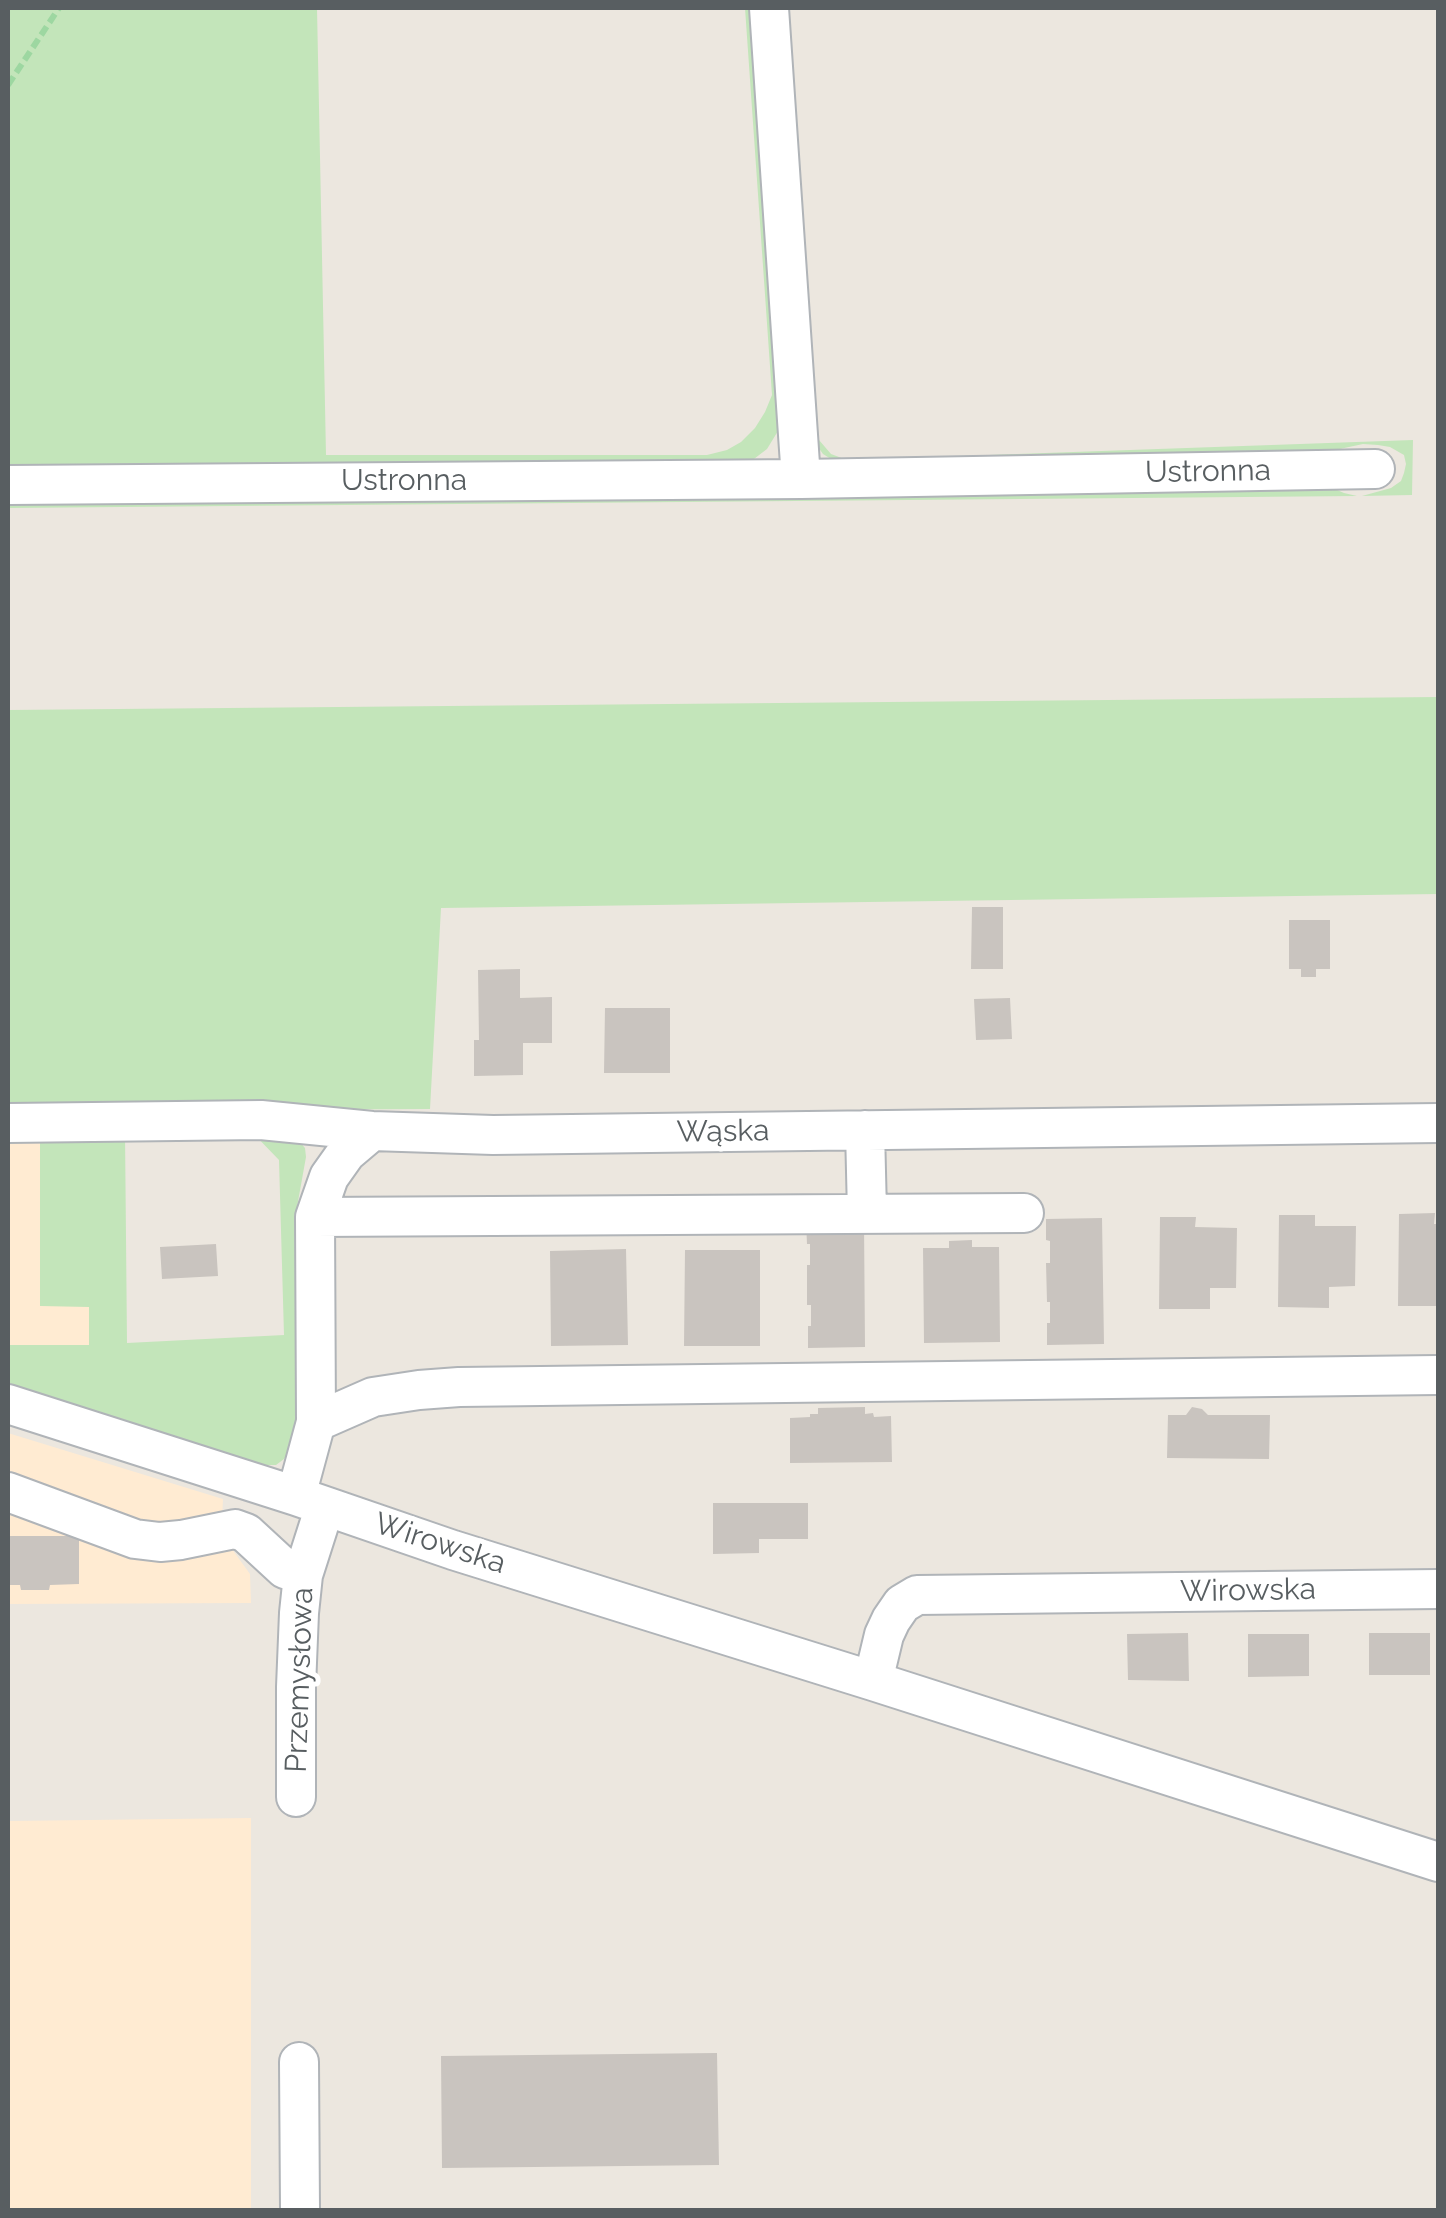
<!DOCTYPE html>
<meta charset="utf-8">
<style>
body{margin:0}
#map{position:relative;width:1446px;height:2218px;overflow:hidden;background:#ece7df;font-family:Raleway,sans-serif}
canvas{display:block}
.frame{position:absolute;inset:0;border:10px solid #585e61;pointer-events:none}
</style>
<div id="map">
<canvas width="1446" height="2218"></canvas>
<div class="frame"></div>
</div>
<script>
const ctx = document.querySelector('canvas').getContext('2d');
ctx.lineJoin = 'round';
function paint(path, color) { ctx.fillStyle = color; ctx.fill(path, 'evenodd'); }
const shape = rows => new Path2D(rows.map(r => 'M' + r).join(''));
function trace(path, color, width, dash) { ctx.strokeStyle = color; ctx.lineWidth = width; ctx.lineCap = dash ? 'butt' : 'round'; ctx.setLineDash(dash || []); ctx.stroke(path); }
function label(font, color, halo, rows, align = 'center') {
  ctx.font = font + ' Raleway,sans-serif'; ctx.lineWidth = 10; ctx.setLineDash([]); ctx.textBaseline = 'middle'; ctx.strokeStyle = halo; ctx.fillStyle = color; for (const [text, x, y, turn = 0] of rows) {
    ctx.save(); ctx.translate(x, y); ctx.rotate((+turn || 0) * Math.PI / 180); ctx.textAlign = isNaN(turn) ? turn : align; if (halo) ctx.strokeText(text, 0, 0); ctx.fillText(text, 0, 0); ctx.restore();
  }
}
paint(shape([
 [8,1134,40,1134,89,1307,89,1346,8,1345],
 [8,1433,223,1499,221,1542,229,1545,250,1574,251,1603,8,1604],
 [251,1818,251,2210,8,2210,8,1821]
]), '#ffebd2');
paint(shape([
 [8,8,317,8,326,455,707,455,727,450,741,442,755,428,765,412,772,395,745,8,756,8,782,420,778,431,767,449,750,462,8,473],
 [812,424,819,440,831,454,847,460,1413,440,1412,495,1362,496,1391,488,1401,481,1404,473,1406,464,1404,455,1390,447,1378,445,1363,444,1335,450,1310,459,839,464,823,454,816,444],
 [1328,486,1344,493,1357,496,8,508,8,498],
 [1438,697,1438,894,441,908,430,1109,8,1111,8,710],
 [249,1129,298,1140,305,1148,306,1157,297,1207,295,1430,290,1451,284,1459,276,1465,256,1465,8,1389,8,1345,89,1345,89,1307,40,1306,40,1134,125,1133,127,1343,284,1335,279,1160]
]), '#c3e5ba');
paint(shape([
 [972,907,1003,907,1003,969,971,969],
 [1289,920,1330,920,1330,969,1316,969,1316,977,1301,977,1301,969,1289,969],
 [520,969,520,998,552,997,552,1043,523,1043,523,1075,474,1076,474,1040,479,1040,478,970],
 [1010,998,1012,1039,976,1040,974,999],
 [605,1008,670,1008,670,1073,604,1073],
 [1435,1213,1434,1224,1438,1224,1438,1306,1398,1306,1399,1214],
 [1279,1215,1315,1215,1315,1226,1356,1226,1355,1286,1329,1287,1329,1308,1278,1307],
 [1160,1217,1196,1217,1195,1227,1237,1228,1236,1288,1210,1288,1210,1309,1159,1309],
 [1102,1218,1104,1344,1047,1345,1047,1323,1050,1323,1050,1302,1047,1302,1046,1263,1050,1263,1050,1241,1046,1240,1046,1219],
 [806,1222,864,1222,865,1347,808,1348,808,1326,811,1326,811,1305,807,1305,807,1265,810,1265,810,1244,807,1244],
 [972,1240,972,1247,999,1247,1000,1342,924,1343,923,1248,949,1248,949,1241],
 [216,1244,218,1276,162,1279,160,1247],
 [626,1249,628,1345,551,1346,550,1251],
 [685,1250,760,1250,760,1346,684,1346],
 [865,1407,865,1414,873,1413,874,1417,891,1416,892,1462,790,1463,790,1418,810,1417,810,1414,818,1414,818,1408],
 [1192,1407,1202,1409,1208,1415,1270,1415,1269,1459,1167,1458,1168,1415,1186,1415],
 [713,1503,808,1503,808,1539,759,1539,759,1553,713,1554],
 [8,1536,79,1536,79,1584,50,1585,49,1590,21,1590,20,1585,8,1585],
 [1188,1633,1189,1681,1128,1680,1127,1634],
 [1369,1633,1430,1633,1430,1675,1369,1675],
 [1248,1634,1309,1634,1309,1676,1248,1677],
 [717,2053,719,2165,442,2168,441,2056]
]), '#c9c4bf');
const minor = shape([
 [769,8,801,479],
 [8,485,801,479,1375,469],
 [8,1123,261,1120,372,1131,493,1135,1438,1123],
 [865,1130,867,1213],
 [315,1217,1024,1213],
 [8,1404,296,1496,453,1550,873,1681,1438,1862],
 [316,1422,373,1397,419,1390,459,1387,1438,1375],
 [8,1492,135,1539,160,1542,181,1540,235,1529,246,1533,285,1569,303,1575],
 [296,1496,316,1422,315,1217,329,1177,346,1153,372,1131],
 [873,1681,884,1635,891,1620,902,1604,917,1595,1438,1589],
 [296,1797,296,1687,299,1613,303,1575,325,1506],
 [299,2062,300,2210]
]);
trace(minor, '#b0b4b8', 42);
trace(shape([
 [8,85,59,8]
]), '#9dd7a1', 6, [10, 5]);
trace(minor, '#fff', 38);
label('30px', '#585e61', '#fff', [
 ["Ustronna",1208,472,-1],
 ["Ustronna",404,481],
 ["Wąska",723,1132,-1],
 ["Wirowska",440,1544,18],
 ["Wirowska",1248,1591,-1],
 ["Przemysłowa",300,1680,-88]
]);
</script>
